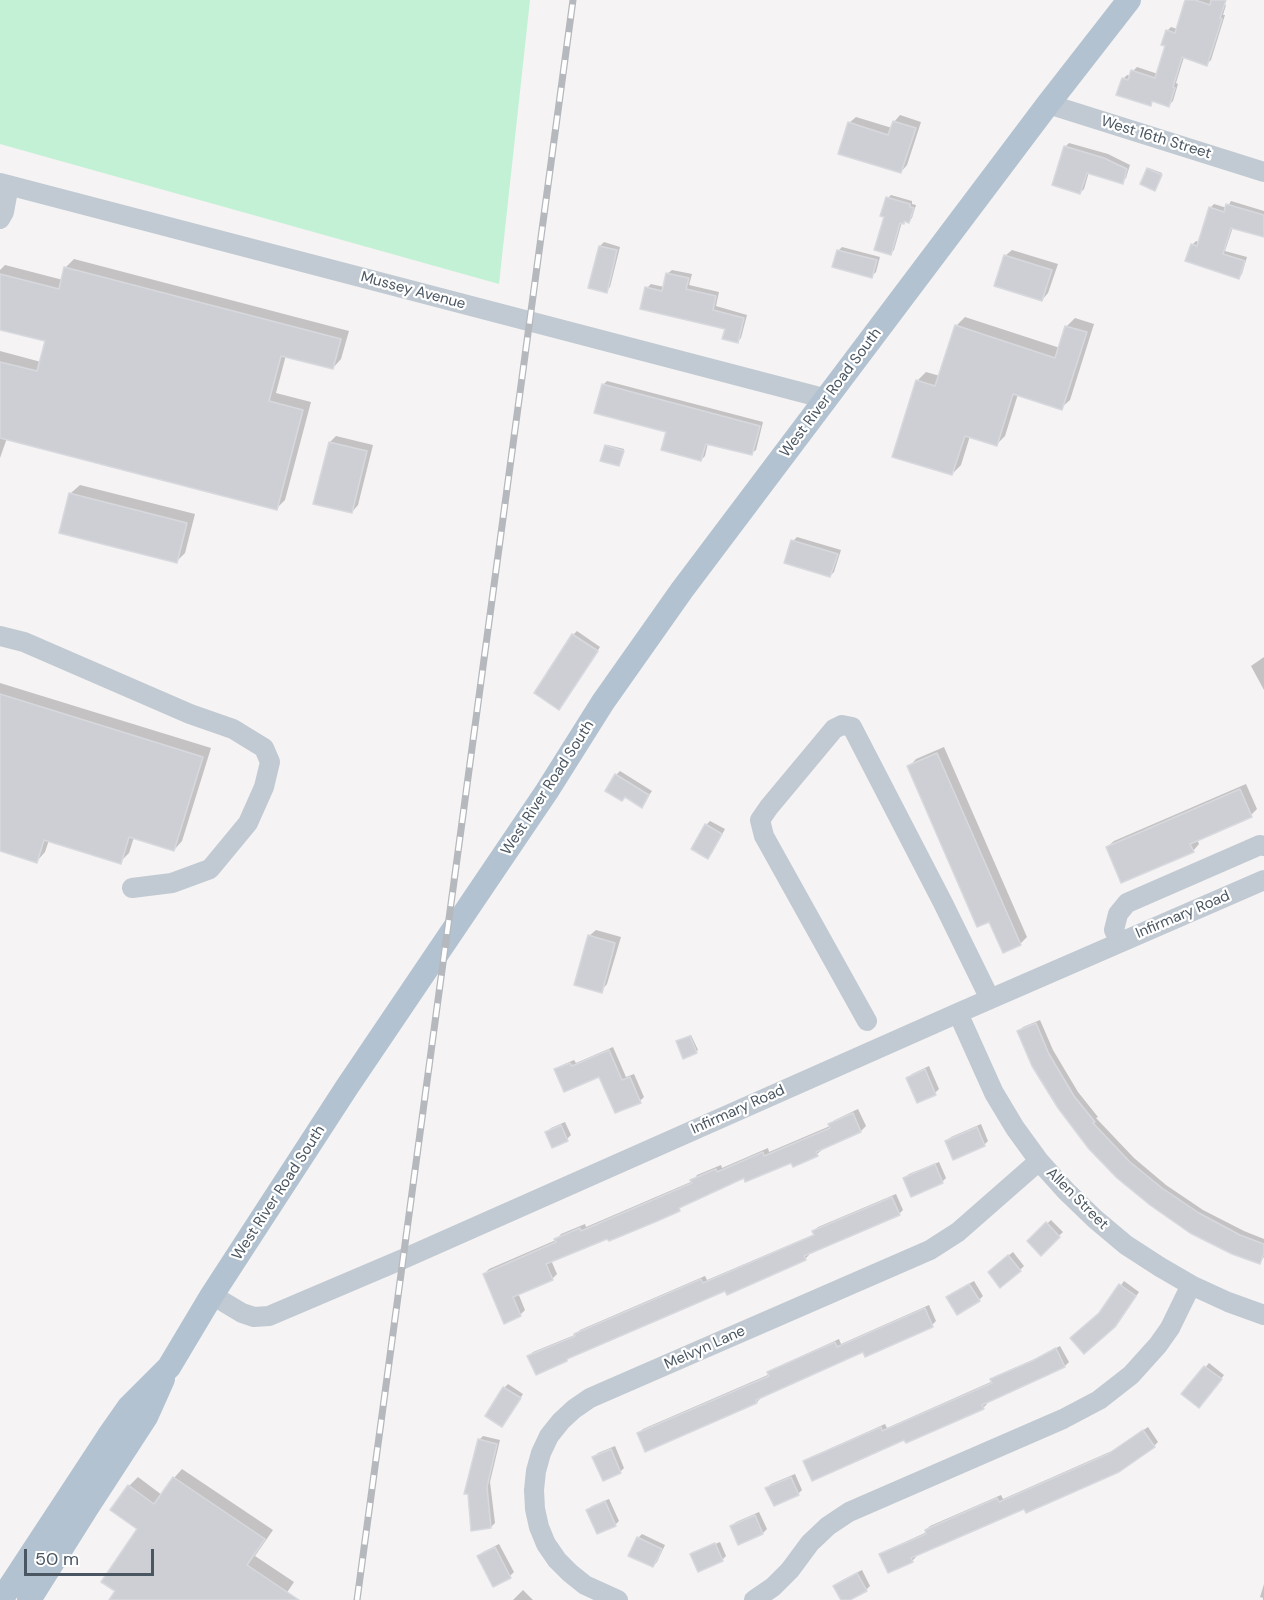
<!DOCTYPE html>
<style>
body{margin:0}
#map{position:relative;width:1264px;height:1600px;overflow:hidden;background:#f5f3f3;font-family:"DM Sans",sans-serif}
canvas{display:block}
.scale{position:absolute;left:24px;top:1549px;width:130px;height:27px;box-sizing:border-box;border:3px solid #4a5661;border-top:0;padding-left:8px;font-size:18px;line-height:21px;white-space:nowrap;color:#4a5661;-webkit-text-stroke:4px #fff;paint-order:stroke}
</style>
<div id="map">
<canvas width="1264" height="1600"></canvas>
<div class="scale">50 m</div>
</div>
<script>
const ctx = document.querySelector('canvas').getContext('2d');
ctx.lineJoin = 'round';
function paint(path, color) { ctx.fillStyle = color; ctx.fill(path, 'evenodd'); }
const shape = rows => new Path2D(rows.map(r => 'M' + r).join(''));
function trace(path, color, width, dash) { ctx.strokeStyle = color; ctx.lineWidth = width; ctx.lineCap = dash ? 'butt' : 'round'; ctx.setLineDash(dash || []); ctx.stroke(path); }
function label(font, color, halo, rows, align = 'center') {
  ctx.font = font + ' "DM Sans",sans-serif'; ctx.lineWidth = 4.5; ctx.setLineDash([]); ctx.textBaseline = 'middle'; ctx.strokeStyle = halo; ctx.fillStyle = color; for (const [text, x, y, turn = 0] of rows) {
    ctx.save(); ctx.translate(x, y); ctx.rotate((+turn || 0) * Math.PI / 180); ctx.textAlign = isNaN(turn) ? turn : align; if (halo) ctx.strokeText(text, 0, 0); ctx.fillText(text, 0, 0); ctx.restore();
  }
}
paint(shape([
 [0,0,530,0,499,284,0,144]
]), '#c3f1d5');
paint(shape([
 [1187,0,1210,0,1226,5,1223,15,1225,15,1211,60,1207,64,1184,57,1176,83,1178,84,1173,101,1169,105,1154,100,1150,104,1123,79,1127,75,1131,76,1133,71,1137,67,1158,74,1167,45,1167,31,1171,27,1177,29],
 [900,115,921,122,907,165,901,172,849,123,856,117,892,128,894,122],
 [1069,143,1108,154,1130,165,1126,178,1122,182,1089,172,1084,189,1080,193,1065,147],
 [1149,168,1162,173,1156,187,1148,169],
 [891,195,912,201,912,204,916,205,912,218,909,221,902,222,894,250,891,253,885,216,888,198],
 [1231,201,1264,211,1264,236,1233,227,1225,251,1247,257,1242,274,1239,278,1192,245,1196,241,1199,242,1210,208,1214,204,1227,208],
 [604,242,620,247,610,287,606,291,600,246],
 [842,247,880,257,876,272,872,276,838,251],
 [1012,250,1058,264,1048,293,1042,300,1005,256],
 [74,259,349,331,341,359,333,368,286,355,276,393,311,402,285,500,277,508,7,438,0,458,0,351,41,362,47,340,0,328,0,270,5,265,63,280,66,267],
 [672,270,692,274,689,285,719,292,716,306,747,315,741,338,737,342,726,328,647,288,651,284,664,287,667,274],
 [965,317,1060,348,1067,326,1075,318,1094,324,1070,400,1061,408,1018,394,1005,436,996,445,970,436,961,465,952,474,917,381,926,372,940,376,956,326],
 [607,381,763,422,756,450,752,453,708,443,705,456,701,460,668,431,603,385],
 [336,436,373,445,358,505,352,512,330,442],
 [608,445,624,449,619,464,606,446],
 [80,485,195,514,185,553,176,562,61,532,71,493],
 [797,537,841,550,834,572,830,576,793,541],
 [577,631,600,647,563,704,573,635],
 [1264,657,1264,690,1251,666],
 [0,683,211,748,182,841,174,850,134,837,129,853,120,862,49,840,45,852,37,861,0,850],
 [944,747,1027,937,1020,944,909,767,916,759],
 [620,771,652,791,641,806,616,775],
 [1246,784,1257,809,1251,815,1197,839,1199,844,1193,851,1107,847,1114,841],
 [710,821,725,829,712,853,708,857,693,848,706,825],
 [596,930,621,937,607,984,601,991,589,936],
 [1040,1020,1053,1050,1078,1092,1098,1117,1096,1118,1134,1158,1166,1185,1203,1210,1244,1231,1264,1239,1264,1257,1259,1263,1151,1204,1019,1031,1023,1027],
 [691,1035,698,1050,696,1052,680,1040],
 [613,1047,626,1077,634,1074,644,1097,640,1101,600,1075,556,1070,560,1066,574,1060,576,1063],
 [929,1066,939,1089,935,1093,908,1078,912,1074],
 [858,1109,866,1126,861,1131,821,1148,822,1150,817,1154,792,1161,745,1176,684,1204,679,1209,551,1260,557,1274,552,1279,518,1293,525,1310,520,1315,484,1274,489,1269,556,1240,561,1234,585,1224,586,1227,693,1181,697,1175,721,1165,722,1168,768,1148,769,1152,830,1126,830,1125,835,1120],
 [565,1122,571,1135,567,1139,547,1132,551,1128],
 [981,1124,988,1141,984,1145,947,1141,951,1137],
 [939,1162,946,1178,942,1182,905,1178,909,1174],
 [896,1194,903,1210,899,1214,808,1253,809,1255,805,1259,726,1289,570,1356,566,1360,529,1356,533,1352,577,1334,580,1330,705,1276,707,1280,815,1234,814,1231,818,1227],
 [1051,1220,1063,1232,1041,1253,1029,1241],
 [1013,1252,1024,1266,1020,1270,993,1268],
 [974,1281,983,1296,979,1300,948,1297,952,1293],
 [1124,1281,1139,1292,1118,1321,1101,1313],
 [929,1305,936,1321,932,1325,866,1355,864,1350,761,1398,757,1402,639,1433,643,1429,770,1374,769,1373,773,1369,839,1339,841,1344],
 [1060,1346,1069,1362,1065,1366,986,1402,987,1404,983,1408,905,1438,805,1462,809,1458,885,1424,887,1428,993,1381,992,1380,996,1376,1037,1358],
 [1209,1363,1224,1375,1203,1402,1184,1393],
 [508,1384,523,1394,505,1421,504,1388],
 [1148,1427,1158,1442,1154,1446,1025,1507,915,1555,916,1557,912,1561,881,1555,885,1551,927,1532,926,1530,930,1526,1001,1495,1003,1499,1114,1450],
 [483,1436,500,1440,490,1482,495,1523,491,1527,479,1440],
 [615,1446,624,1468,620,1472,594,1457,598,1453],
 [182,1469,273,1530,255,1556,294,1582,282,1600,111,1600,117,1591,139,1529,112,1510,129,1486,138,1477,162,1495,174,1478],
 [795,1474,802,1490,798,1494,767,1488,771,1484],
 [609,1499,619,1521,615,1525,588,1510,592,1506],
 [759,1512,767,1529,763,1533,739,1543,732,1526,736,1522],
 [642,1534,665,1545,657,1562,653,1566,638,1538],
 [720,1542,726,1556,722,1560,691,1554,694,1551,694,1553],
 [499,1544,514,1572,510,1576,479,1556,483,1552],
 [862,1570,870,1586,866,1590,847,1600,842,1600,835,1586,839,1582],
 [1264,1584,1264,1600,1263,1600,1263,1598,1260,1597],
 [523,1590,533,1600,513,1600]
]), '#0003');
const building = shape([
 [1185,0,1195,0,1210,5,1211,0,1226,0,1220,18,1222,19,1207,66,1182,57,1173,87,1175,88,1169,107,1152,101,1151,106,1116,95,1122,78,1128,80,1131,70,1155,78,1165,46,1161,45,1166,30,1175,33,1185,0],
 [893,121,916,128,901,173,838,154,848,122,888,135,893,121],
 [1064,146,1104,158,1127,169,1123,184,1087,173,1080,194,1052,185,1064,146],
 [1147,168,1162,175,1155,191,1140,184,1147,168],
 [886,197,910,204,910,207,914,208,909,223,904,221,904,224,900,223,891,255,874,250,884,217,880,216,886,197],
 [1226,204,1264,215,1264,237,1231,228,1223,254,1245,261,1239,279,1185,261,1191,244,1197,246,1209,207,1224,212,1226,204],
 [599,246,617,250,607,293,588,288,599,246],
 [837,250,877,260,872,278,832,267,837,250],
 [1004,255,1052,270,1042,301,994,286,1004,255],
 [64,267,341,339,333,369,281,356,269,401,303,410,277,510,0,438,0,362,37,371,45,341,0,330,0,274,59,289,64,267],
 [666,273,689,278,686,289,716,296,713,310,744,318,738,343,722,339,725,329,640,309,645,287,662,291,666,273],
 [955,325,1055,358,1065,326,1087,332,1062,410,1013,394,997,446,965,436,952,475,892,457,916,380,935,386,955,325],
 [602,384,760,426,752,455,706,444,701,461,661,450,666,432,594,413,602,384],
 [329,442,367,451,352,513,313,504,329,442],
 [605,445,624,451,619,466,600,461,605,445],
 [69,493,187,523,177,563,59,533,69,493],
 [791,540,838,554,830,577,784,563,791,540],
 [572,634,598,651,559,710,534,693,572,634],
 [0,694,203,757,174,851,129,837,121,864,44,840,37,863,0,851,0,694],
 [937,753,1021,945,1003,953,989,922,977,927,907,766,937,753],
 [615,774,649,795,642,808,625,797,622,801,605,791,615,774],
 [1240,789,1252,817,1190,844,1194,852,1121,883,1106,847,1240,789],
 [705,824,722,834,708,859,691,849,705,824],
 [588,935,615,943,602,993,574,985,588,935],
 [1036,1023,1049,1054,1074,1096,1095,1122,1093,1123,1130,1162,1162,1188,1199,1213,1240,1235,1264,1244,1264,1253,1260,1264,1232,1254,1190,1233,1150,1205,1117,1178,1089,1149,1058,1108,1032,1066,1017,1031,1036,1023],
 [690,1036,697,1053,683,1059,676,1041,690,1036],
 [609,1050,622,1080,630,1077,641,1103,615,1113,599,1077,564,1092,554,1069,570,1063,572,1066,609,1050],
 [925,1069,936,1095,917,1103,906,1078,925,1069],
 [853,1113,861,1132,816,1152,818,1156,793,1167,791,1163,745,1182,744,1178,679,1208,680,1211,655,1222,609,1241,607,1239,546,1264,553,1280,513,1297,521,1316,504,1324,483,1274,556,1242,554,1239,580,1228,581,1231,692,1183,690,1180,716,1169,717,1172,763,1152,764,1156,830,1128,828,1124,853,1113],
 [561,1125,568,1141,552,1148,545,1132,561,1125],
 [977,1127,985,1146,953,1160,945,1141,977,1127],
 [935,1164,943,1183,911,1197,903,1178,935,1164],
 [892,1197,900,1215,804,1256,806,1260,727,1295,725,1291,567,1359,567,1361,536,1375,527,1356,575,1336,574,1334,701,1279,703,1283,814,1235,812,1231,892,1197],
 [1046,1222,1060,1237,1041,1256,1027,1241,1046,1222],
 [1008,1255,1021,1271,1000,1288,988,1272,1008,1255],
 [969,1284,980,1301,957,1315,946,1297,969,1284],
 [1119,1284,1136,1296,1115,1327,1084,1354,1070,1338,1099,1313,1119,1284],
 [925,1308,933,1327,865,1357,863,1352,756,1400,757,1403,645,1452,637,1433,769,1376,767,1372,835,1342,837,1347,925,1308],
 [1056,1348,1065,1367,982,1405,984,1409,906,1443,904,1440,812,1481,803,1461,881,1427,882,1431,992,1383,990,1379,1032,1361,1056,1348],
 [1204,1366,1222,1379,1199,1408,1181,1394,1204,1366],
 [503,1387,521,1398,502,1427,485,1416,503,1387],
 [1143,1430,1155,1447,1119,1472,1026,1513,1024,1509,911,1558,913,1562,888,1573,879,1554,926,1534,925,1530,972,1509,997,1498,999,1502,1108,1454,1143,1430],
 [478,1439,497,1444,487,1487,491,1528,471,1531,468,1494,464,1494,478,1439],
 [611,1449,621,1473,603,1481,592,1457,611,1449],
 [173,1477,265,1539,247,1565,299,1600,109,1600,115,1591,101,1582,137,1529,110,1510,128,1485,154,1504,173,1477],
 [791,1477,799,1495,774,1506,765,1488,791,1477],
 [605,1501,616,1526,597,1534,586,1510,605,1501],
 [755,1515,763,1534,738,1545,730,1526,755,1515],
 [637,1537,662,1549,653,1567,628,1556,637,1537],
 [715,1543,723,1561,698,1572,690,1554,715,1543],
 [495,1547,511,1578,493,1587,477,1556,495,1547],
 [857,1573,867,1591,850,1600,841,1600,833,1586,857,1573]
]);
paint(building, '#cdcfd5');
trace(building, '#d7d9de', 1.5);
trace(shape([
 [1048,104,1264,172],
 [0,183,827,399],
 [0,219,4,212,9,185],
 [0,636,24,642,190,714,233,729,264,748,270,762,264,787,248,823,210,869,172,883,132,888],
 [1120,942,1114,930,1118,914,1127,903,1260,845,1264,846],
 [958,1013,994,1093,1015,1128,1039,1161,1066,1191,1095,1219,1126,1245,1160,1267,1191,1285,1228,1302,1264,1315],
 [867,1021,764,836,760,820,769,807,834,729,842,725,852,727,943,903,990,999],
 [212,1295,242,1313,254,1317,269,1316,403,1259,958,1013,1264,880],
 [618,1600,585,1585,570,1573,557,1560,546,1544,539,1527,535,1509,534,1490,536,1471,541,1453,549,1436,561,1421,574,1409,590,1398,930,1250,958,1232,1039,1161],
 [754,1600,773,1587,790,1570,810,1543,828,1526,849,1512,1063,1419,1099,1400,1131,1375,1158,1345,1170,1328,1191,1285]
]), '#c1cad2', 20);
trace(shape([
 [1,1600,108,1437,129,1407,169,1367,212,1295,347,1087,547,791,603,702,682,590,1048,104,1129,0],
 [29,1600,88,1506,146,1417,163,1379]
]), '#b3c2d1', 24);
const rail = shape([
 [357,1600,573,0]
]);
trace(rail, '#b5b8bd', 7);
trace(rail, '#fff', 4.5, [14]);
label('15px', '#4a5661', '#fff', [
 ["West 16th Street",1156,138,17],
 ["Mussey Avenue",413,291,15],
 ["West River Road South",831,393,-53],
 ["West River Road South",548,788,-57],
 ["Infirmary Road",1183,915,-23],
 ["Infirmary Road",738,1110,-24],
 ["West River Road South",279,1193,-57],
 ["Allen Street",1077,1199,45],
 ["Melvyn Lane",705,1348,-24]
]);
</script>
